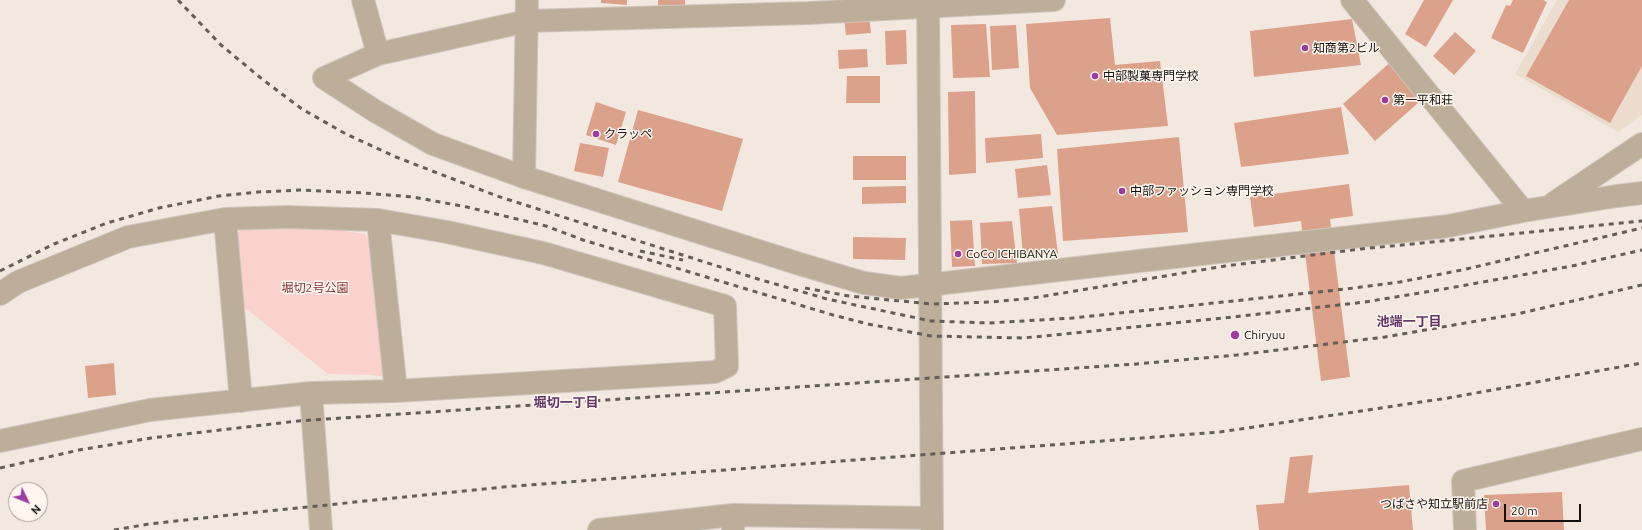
<!DOCTYPE html>
<meta charset="utf-8">
<style>
body{margin:0}
#map{position:relative;width:1642px;height:530px;overflow:hidden;background:#f3e8e0;font-family:Ubuntu,sans-serif}
canvas{display:block}
.north{position:absolute;left:8px;top:482px;width:40px;height:40px;box-sizing:border-box;background:#fff6ef;border:1px solid #a19a95;border-radius:50%;rotate:133deg;font-size:11px;font-weight:700;line-height:16px;text-align:center;color:#14110e}
.north::after{content:'';display:block;margin:auto;width:14px;height:18px;background:#9c3ba2;clip-path:polygon(50% 0,100% 100%,50% 72%,0 100%)}
.scale{position:absolute;left:1504px;top:504px;width:77px;height:18px;box-sizing:border-box;border:2px solid #14110e;border-top:0;padding-left:5px;font-size:12px;line-height:14px;white-space:nowrap;color:#14110e;-webkit-text-stroke:3px #fff6ef;paint-order:stroke}
</style>
<div id="map">
<canvas width="1642" height="530"></canvas>
<div class="north">N</div>
<div class="scale">20 m</div>
</div>
<script>
const ctx = document.querySelector('canvas').getContext('2d');
ctx.lineJoin = 'round';
function paint(path, color) { ctx.fillStyle = color; ctx.fill(path, 'evenodd'); }
const shape = rows => new Path2D(rows.map(r => 'M' + r).join(''));
function trace(path, color, width, dash) { ctx.strokeStyle = color; ctx.lineWidth = width; ctx.lineCap = dash ? 'butt' : 'round'; ctx.setLineDash(dash || []); ctx.stroke(path); }
function label(font, color, halo, rows, align = 'center') {
  ctx.font = font + ' Ubuntu,"Noto Sans JP",sans-serif'; ctx.lineWidth = 3; ctx.setLineDash([]); ctx.textBaseline = 'middle'; ctx.strokeStyle = halo; ctx.fillStyle = color; for (const [text, x, y, turn = 0] of rows) {
    ctx.save(); ctx.translate(x, y); ctx.rotate((+turn || 0) * Math.PI / 180); ctx.textAlign = isNaN(turn) ? turn : align; if (halo) ctx.strokeText(text, 0, 0); ctx.fillText(text, 0, 0); ctx.restore();
  }
}
paint(shape([
 [1557,0,1642,0,1642,115,1618,132,1515,74]
]), '#ecdcce');
paint(shape([
 [327,228,364,234,372,242,384,377,372,375,328,374,239,303,233,239,241,230]
]), '#fbd1ce');
paint(shape([
 [601,0,627,0,627,5,601,3],
 [658,0,685,0,685,5,658,7],
 [1424,0,1453,0,1426,47,1405,34],
 [1513,0,1543,0,1547,2,1523,53,1491,38,1506,5,1510,6],
 [1569,0,1642,0,1642,66,1610,123,1526,76],
 [869,15,871,33,846,35,844,18],
 [1110,18,1115,65,1160,61,1168,126,1057,135,1030,88,1026,24],
 [1352,19,1361,65,1254,77,1250,31],
 [986,24,990,77,953,78,951,25],
 [1016,25,1019,68,992,70,990,26],
 [906,30,907,64,886,65,885,31],
 [1455,32,1476,51,1454,75,1433,56],
 [867,49,868,67,839,69,838,50],
 [1394,59,1426,96,1375,141,1343,104],
 [847,76,880,76,880,103,846,103],
 [975,91,976,173,949,175,948,92],
 [596,102,626,112,616,145,586,135],
 [1341,107,1349,154,1241,167,1234,123],
 [638,110,743,139,722,211,618,182],
 [1041,134,1043,158,986,163,985,138],
 [1179,137,1188,232,1063,241,1057,149],
 [580,143,609,148,603,177,574,171],
 [853,156,906,156,906,180,853,180],
 [1047,165,1051,195,1018,198,1015,169],
 [1349,184,1353,216,1330,219,1350,377,1321,381,1301,221,1254,227,1250,197],
 [906,186,906,203,862,204,862,187],
 [1052,206,1058,254,1023,256,1019,209],
 [972,220,975,266,952,267,950,221],
 [1012,221,1017,263,982,264,980,223],
 [853,237,906,238,905,260,853,259],
 [114,363,116,395,88,398,85,366],
 [1313,455,1308,493,1409,485,1413,530,1259,530,1256,505,1284,503,1290,457],
 [1562,492,1564,530,1486,530,1484,495]
]), '#dba18a');
const minor = shape([
 [363,0,378,54,324,78,375,111,433,144,524,177,803,265,864,283,901,288,1448,226,1523,211,1617,196,1642,193],
 [1352,0,1523,211],
 [378,54,527,21,809,13,1054,0],
 [524,177,527,0],
 [1554,203,1642,144],
 [225,219,241,401],
 [378,220,396,391],
 [0,294,18,282,128,237,225,219,288,217,378,220,447,232,543,253,725,306,727,366,715,372,396,391,311,393,150,410,0,441],
 [311,393,321,530],
 [733,515,931,518],
 [599,530,733,515,733,529],
 [1465,530,1463,481,1642,439]
]);
const tertiary = shape([
 [928,0,932,530]
]);
trace(minor, '#cfc6be', 24);
trace(tertiary, '#cfc6be', 24);
trace(minor, '#bcae98', 22);
trace(tertiary, '#bcae98', 22);
trace(shape([
 [178,0,221,45,262,79,302,109,346,134,396,157,497,196,758,279,827,299,931,321,989,323,1073,318,1346,289,1400,282,1462,270,1642,228],
 [640,251,683,260],
 [0,271,54,244,107,223,159,208,219,196,258,192,302,190,364,193,413,197,467,207,546,226,583,240,833,315,868,324,931,336,1023,338,1224,318,1365,302,1444,289,1572,266,1642,250],
 [805,288,849,296,931,304,992,302,1033,298,1225,266,1361,249,1642,221],
 [0,468,79,450,151,438,298,421,1136,364,1237,355,1385,337,1517,314,1642,285],
 [114,530,149,524,248,513,503,487,1220,432,1448,398,1642,363]
]), '#645e59', 3, [5, 5]);
for (const [x, y, r, color] of [
 [1305,48,4,"#9c3ba2"],
 [1095,76,4,"#9c3ba2"],
 [1385,100,4,"#9c3ba2"],
 [596,134,4,"#9c3ba2"],
 [1122,191,4,"#9c3ba2"],
 [958,254,4,"#9c3ba2"],
 [1235,335,5,"#9c3ba2"],
 [1496,504,4,"#9c3ba2"]
]) { const dot = new Path2D(); dot.arc(x, y, r, 0, 2 * Math.PI); ctx.fillStyle = color; ctx.fill(dot); trace(dot, '#fff6ef', 1.5); }
label('12px', '#14110e', '#fff6ef', [
 ["知商第2ビル",1313,48],
 ["中部製菓専門学校",1103,76],
 ["第一平和荘",1393,100],
 ["クラッペ",604,134],
 ["中部ファッション専門学校",1130,191],
 ["CoCo ICHIBANYA",966,254],
 ["Chiryuu",1244,335],
 ["つばさや知立駅前店",1488,504,"right"]
], 'left');
label('12px', '#803332', '#fff6ef', [
 ["堀切2号公園",315,288]
]);
label('bold 13px', '#623365', '#fff6ef', [
 ["池端一丁目",1409,322],
 ["堀切一丁目",566,403]
]);
</script>
